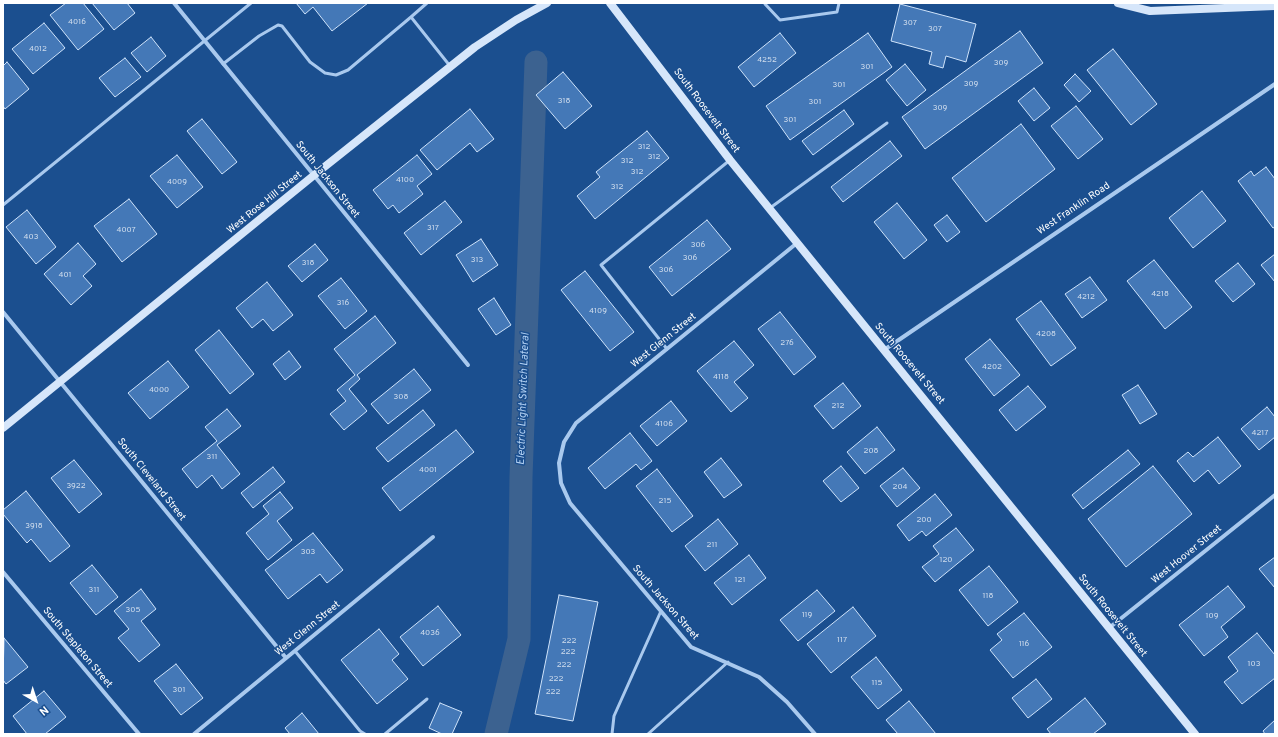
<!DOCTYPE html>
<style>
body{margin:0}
#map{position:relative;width:1278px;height:737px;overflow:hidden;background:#1b4f8f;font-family:Overpass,sans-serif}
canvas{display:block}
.frame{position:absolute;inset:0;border:4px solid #fff;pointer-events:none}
.north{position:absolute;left:16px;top:681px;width:40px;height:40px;-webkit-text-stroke:3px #1b4f8f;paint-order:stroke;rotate:141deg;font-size:11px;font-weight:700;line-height:16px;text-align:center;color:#fff}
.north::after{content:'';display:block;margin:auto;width:14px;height:18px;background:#fff;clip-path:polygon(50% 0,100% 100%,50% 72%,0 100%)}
</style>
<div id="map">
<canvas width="1278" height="737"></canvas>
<div class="frame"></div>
<div class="north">N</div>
</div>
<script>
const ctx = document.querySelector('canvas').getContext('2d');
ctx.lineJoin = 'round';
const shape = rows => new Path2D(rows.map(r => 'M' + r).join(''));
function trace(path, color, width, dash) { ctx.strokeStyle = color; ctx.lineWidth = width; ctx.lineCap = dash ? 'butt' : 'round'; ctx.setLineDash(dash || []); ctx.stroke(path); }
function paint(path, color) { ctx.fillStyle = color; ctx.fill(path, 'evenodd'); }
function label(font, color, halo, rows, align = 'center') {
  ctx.font = font + ' Overpass,sans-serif'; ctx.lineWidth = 3; ctx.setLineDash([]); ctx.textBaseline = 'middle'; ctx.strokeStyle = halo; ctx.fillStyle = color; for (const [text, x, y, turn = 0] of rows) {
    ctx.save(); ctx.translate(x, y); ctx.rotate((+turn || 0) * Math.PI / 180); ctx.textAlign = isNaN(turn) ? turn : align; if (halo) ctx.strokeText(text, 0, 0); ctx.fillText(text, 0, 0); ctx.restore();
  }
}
trace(shape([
 [496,734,519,639,521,477,536,62]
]), '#3c6290', 23);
const building = shape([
 [66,3,83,3,104,29,78,50,50,15,66,3],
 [92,3,127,3,135,13,114,30,92,3],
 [296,3,368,3,332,31,313,7,305,14,296,3],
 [900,4,976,24,966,62,946,56,943,68,929,64,932,52,891,41,900,4],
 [44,23,65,48,33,74,12,49,44,23],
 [1020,31,1043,63,925,149,902,117,1020,31],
 [780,33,796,53,754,87,738,67,780,33],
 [868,33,892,67,790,140,766,106,868,33],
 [151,37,166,56,147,72,131,53,151,37],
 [1113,49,1157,104,1131,125,1087,70,1113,49],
 [125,58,141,77,115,97,99,78,125,58],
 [7,62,29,89,5,109,3,106,3,66,7,62],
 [905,64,926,90,907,106,886,80,905,64],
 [563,72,592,106,565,129,536,95,563,72],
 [1075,74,1091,91,1079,102,1064,85,1075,74],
 [1034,88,1050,108,1034,121,1018,101,1034,88],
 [1076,106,1103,139,1078,159,1051,126,1076,106],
 [470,109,494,139,477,152,470,143,437,170,420,150,470,109],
 [844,110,854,124,813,155,802,141,844,110],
 [202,119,237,162,222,174,187,131,202,119],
 [1021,124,1055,169,986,222,952,178,1021,124],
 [647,131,669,158,595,219,577,196,600,177,596,172,647,131],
 [890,141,902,156,843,202,831,187,890,141],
 [177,155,203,187,177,208,150,176,177,155],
 [417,155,432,174,417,186,423,194,399,213,393,205,388,209,373,190,417,155],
 [1266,167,1275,179,1275,227,1273,228,1238,181,1251,171,1254,176,1266,167],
 [1202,191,1226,221,1193,248,1169,218,1202,191],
 [129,199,157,234,122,262,94,226,129,199],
 [445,201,462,222,421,255,404,233,445,201],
 [897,203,927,240,904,259,874,222,897,203],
 [27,210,56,247,36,264,6,227,27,210],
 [947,215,960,232,947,242,934,225,947,215],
 [707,220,731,249,672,296,649,267,707,220],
 [481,239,498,265,473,282,456,255,481,239],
 [78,243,96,264,83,276,92,286,71,305,44,274,78,243],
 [315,244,328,260,302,282,288,266,315,244],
 [1275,254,1275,282,1261,265,1275,254],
 [1154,260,1192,307,1165,329,1127,281,1154,260],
 [1238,263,1255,284,1233,302,1215,281,1238,263],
 [585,271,634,332,610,351,561,290,585,271],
 [1090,277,1107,300,1082,318,1065,294,1090,277],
 [341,278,367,311,345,329,318,296,341,278],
 [267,282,293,315,273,331,263,319,252,328,236,308,267,282],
 [494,298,511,325,496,335,478,309,494,298],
 [1041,301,1076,348,1051,366,1016,319,1041,301],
 [780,312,816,357,794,375,758,329,780,312],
 [375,316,396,343,357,375,360,379,349,389,367,411,344,430,330,414,346,401,337,390,355,375,334,349,375,316],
 [219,330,254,374,230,394,195,350,219,330],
 [990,339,1020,375,994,396,965,359,990,339],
 [734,341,754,365,734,382,748,398,731,412,697,371,734,341],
 [289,351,301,367,285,380,273,364,289,351],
 [168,361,189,387,150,419,128,393,168,361],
 [414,369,431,390,388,424,371,404,414,369],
 [843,383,861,406,833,429,814,406,843,383],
 [1138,385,1157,414,1140,424,1122,395,1138,385],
 [1028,386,1046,407,1016,431,999,410,1028,386],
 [671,401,687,421,657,446,640,426,671,401],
 [1267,407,1275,417,1275,437,1259,450,1241,429,1267,407],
 [227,409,241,426,217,445,240,474,222,489,212,475,197,488,182,469,217,441,205,427,227,409],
 [423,410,435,425,388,462,376,448,423,410],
 [877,427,895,450,865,474,847,452,877,427],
 [456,430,474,452,400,511,382,488,456,430],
 [630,433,652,461,641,470,636,464,605,489,588,468,630,433],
 [1218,437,1241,466,1219,484,1208,470,1194,482,1177,461,1188,452,1193,457,1218,437],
 [1128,450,1140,464,1083,509,1072,495,1128,450],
 [721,458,742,485,724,498,704,472,721,458],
 [74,460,102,494,79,513,51,478,74,460],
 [841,466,859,488,841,502,823,481,841,466],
 [1153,466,1192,514,1126,567,1088,519,1153,466],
 [273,467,285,482,253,508,241,493,273,467],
 [903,468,920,488,897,507,880,486,903,468],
 [657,469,693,516,672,532,636,486,657,469],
 [26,491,70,546,50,562,31,539,27,543,3,514,3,510,26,491],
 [280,492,293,508,277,521,292,540,268,560,246,533,269,514,263,506,280,492],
 [935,494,952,515,926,536,922,531,909,541,897,525,935,494],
 [718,519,738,544,705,571,685,546,718,519],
 [956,528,974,550,935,582,922,567,939,554,933,546,956,528],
 [313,533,343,570,327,583,320,574,288,599,265,570,313,533],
 [749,555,766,578,732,605,714,583,749,555],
 [1275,557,1275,588,1259,569,1275,557],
 [92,565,118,597,96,615,70,583,92,565],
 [989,566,1018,602,988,626,959,590,989,566],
 [1228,586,1245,607,1221,627,1228,637,1204,656,1179,625,1228,586],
 [141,589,156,609,141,621,160,645,139,662,118,638,129,629,114,611,141,589],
 [817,590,835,611,798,641,780,620,817,590],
 [559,595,598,602,573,721,535,714,559,595],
 [438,606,461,635,423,666,400,637,438,606],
 [853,607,876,636,831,673,807,644,853,607],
 [1024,613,1052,647,1013,678,990,650,1002,640,997,634,1024,613],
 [379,629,399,654,392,660,408,679,377,704,341,660,379,629],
 [1257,633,1275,655,1275,678,1242,704,1224,682,1238,671,1228,657,1257,633],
 [4,638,28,667,6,684,3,680,4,638],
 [876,657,902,690,878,709,851,677,876,657],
 [176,664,203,698,181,715,154,681,176,664],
 [1036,679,1052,699,1028,718,1012,698,1036,679],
 [44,691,66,717,45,734,27,734,13,716,44,691],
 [1085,698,1106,724,1093,734,1051,734,1047,729,1085,698],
 [909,701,936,734,898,734,886,720,909,701],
 [440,703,462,712,452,734,442,734,429,728,440,703],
 [302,713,319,734,290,734,285,728,302,713],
 [1275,720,1275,734,1265,734,1263,731,1275,720]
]);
paint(building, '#4478b7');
trace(building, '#cfe3fa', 1);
trace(shape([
 [427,3,411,17,450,66],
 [765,4,780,20,837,12,839,3],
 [223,64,259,36,278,25,282,26,310,62,325,73,336,75,348,70,411,17],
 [3,205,251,3],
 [770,208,887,123],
 [667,349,601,265,730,160],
 [295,651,360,731,365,734],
 [385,734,427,699],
 [612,734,614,716,661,611],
 [648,734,728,662]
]), '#a9c9ee', 3);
trace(shape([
 [174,3,468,365],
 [797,243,576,423,564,442,559,463,561,483,570,503,691,647,759,677,787,702,815,734],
 [3,312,286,658],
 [884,350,1275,84],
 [3,572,139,734],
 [1109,628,1275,495],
 [194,734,433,537]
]), '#a9c9ee', 4);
trace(shape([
 [610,3,730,160,1195,734],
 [1118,3,1150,11,1275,6],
 [3,428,313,176,475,47,516,20,547,3]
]), '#d6e6fa', 8);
label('8px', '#d0dded', null, [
 ["4016",77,22],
 ["307",910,23],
 ["307",935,29],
 ["4012",38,49],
 ["4252",767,60],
 ["309",1001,63],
 ["301",867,67],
 ["309",971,84],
 ["301",839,85],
 ["318",564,101],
 ["301",815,102],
 ["309",940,108],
 ["301",790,120],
 ["312",644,147],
 ["312",654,157],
 ["312",627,161],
 ["312",637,172],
 ["4100",405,180],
 ["4009",177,182],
 ["312",617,187],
 ["317",433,228],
 ["4007",126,230],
 ["403",31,237],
 ["306",698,245],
 ["306",690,258],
 ["313",477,260],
 ["318",308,263],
 ["306",666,270],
 ["401",65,275],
 ["4218",1160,294],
 ["4212",1086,297],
 ["316",343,303],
 ["4109",598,311],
 ["4208",1046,334],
 ["276",787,343],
 ["4202",992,367],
 ["4118",721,377],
 ["4000",159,390],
 ["308",401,397],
 ["212",838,406],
 ["4106",664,424],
 ["4217",1260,433],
 ["208",871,451],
 ["311",212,457],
 ["4001",428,470],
 ["3922",76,486],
 ["204",900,487],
 ["215",665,501],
 ["200",924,520],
 ["3918",34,526],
 ["211",712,545],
 ["303",308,552],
 ["120",946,560],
 ["121",740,580],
 ["311",94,590],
 ["118",988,596],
 ["305",133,610],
 ["119",807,615],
 ["109",1212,616],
 ["4036",430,633],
 ["117",842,640],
 ["222",569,641],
 ["116",1024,644],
 ["222",568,652],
 ["103",1254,664],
 ["222",564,665],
 ["222",556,679],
 ["115",877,683],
 ["301",179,690],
 ["222",553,692]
]);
label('10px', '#fff', '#1b4f8f', [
 ["South Roosevelt Street",706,111,53],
 ["South Jackson Street",327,180,51],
 ["West Rose Hill Street",265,203,-39],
 ["West Franklin Road",1074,209,-34],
 ["West Glenn Street",664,341,-39],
 ["South Roosevelt Street",909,364,50],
 ["South Cleveland Street",151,480,51],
 ["West Hoover Street",1187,555,-39],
 ["South Jackson Street",665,603,49],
 ["South Roosevelt Street",1112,616,51],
 ["West Glenn Street",308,629,-39],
 ["South Stapleton Street",77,648,50]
]);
label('italic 11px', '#b5d3f5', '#1b4f8f', [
 ["Electric Light Switch Lateral",524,399,-88]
]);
</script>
